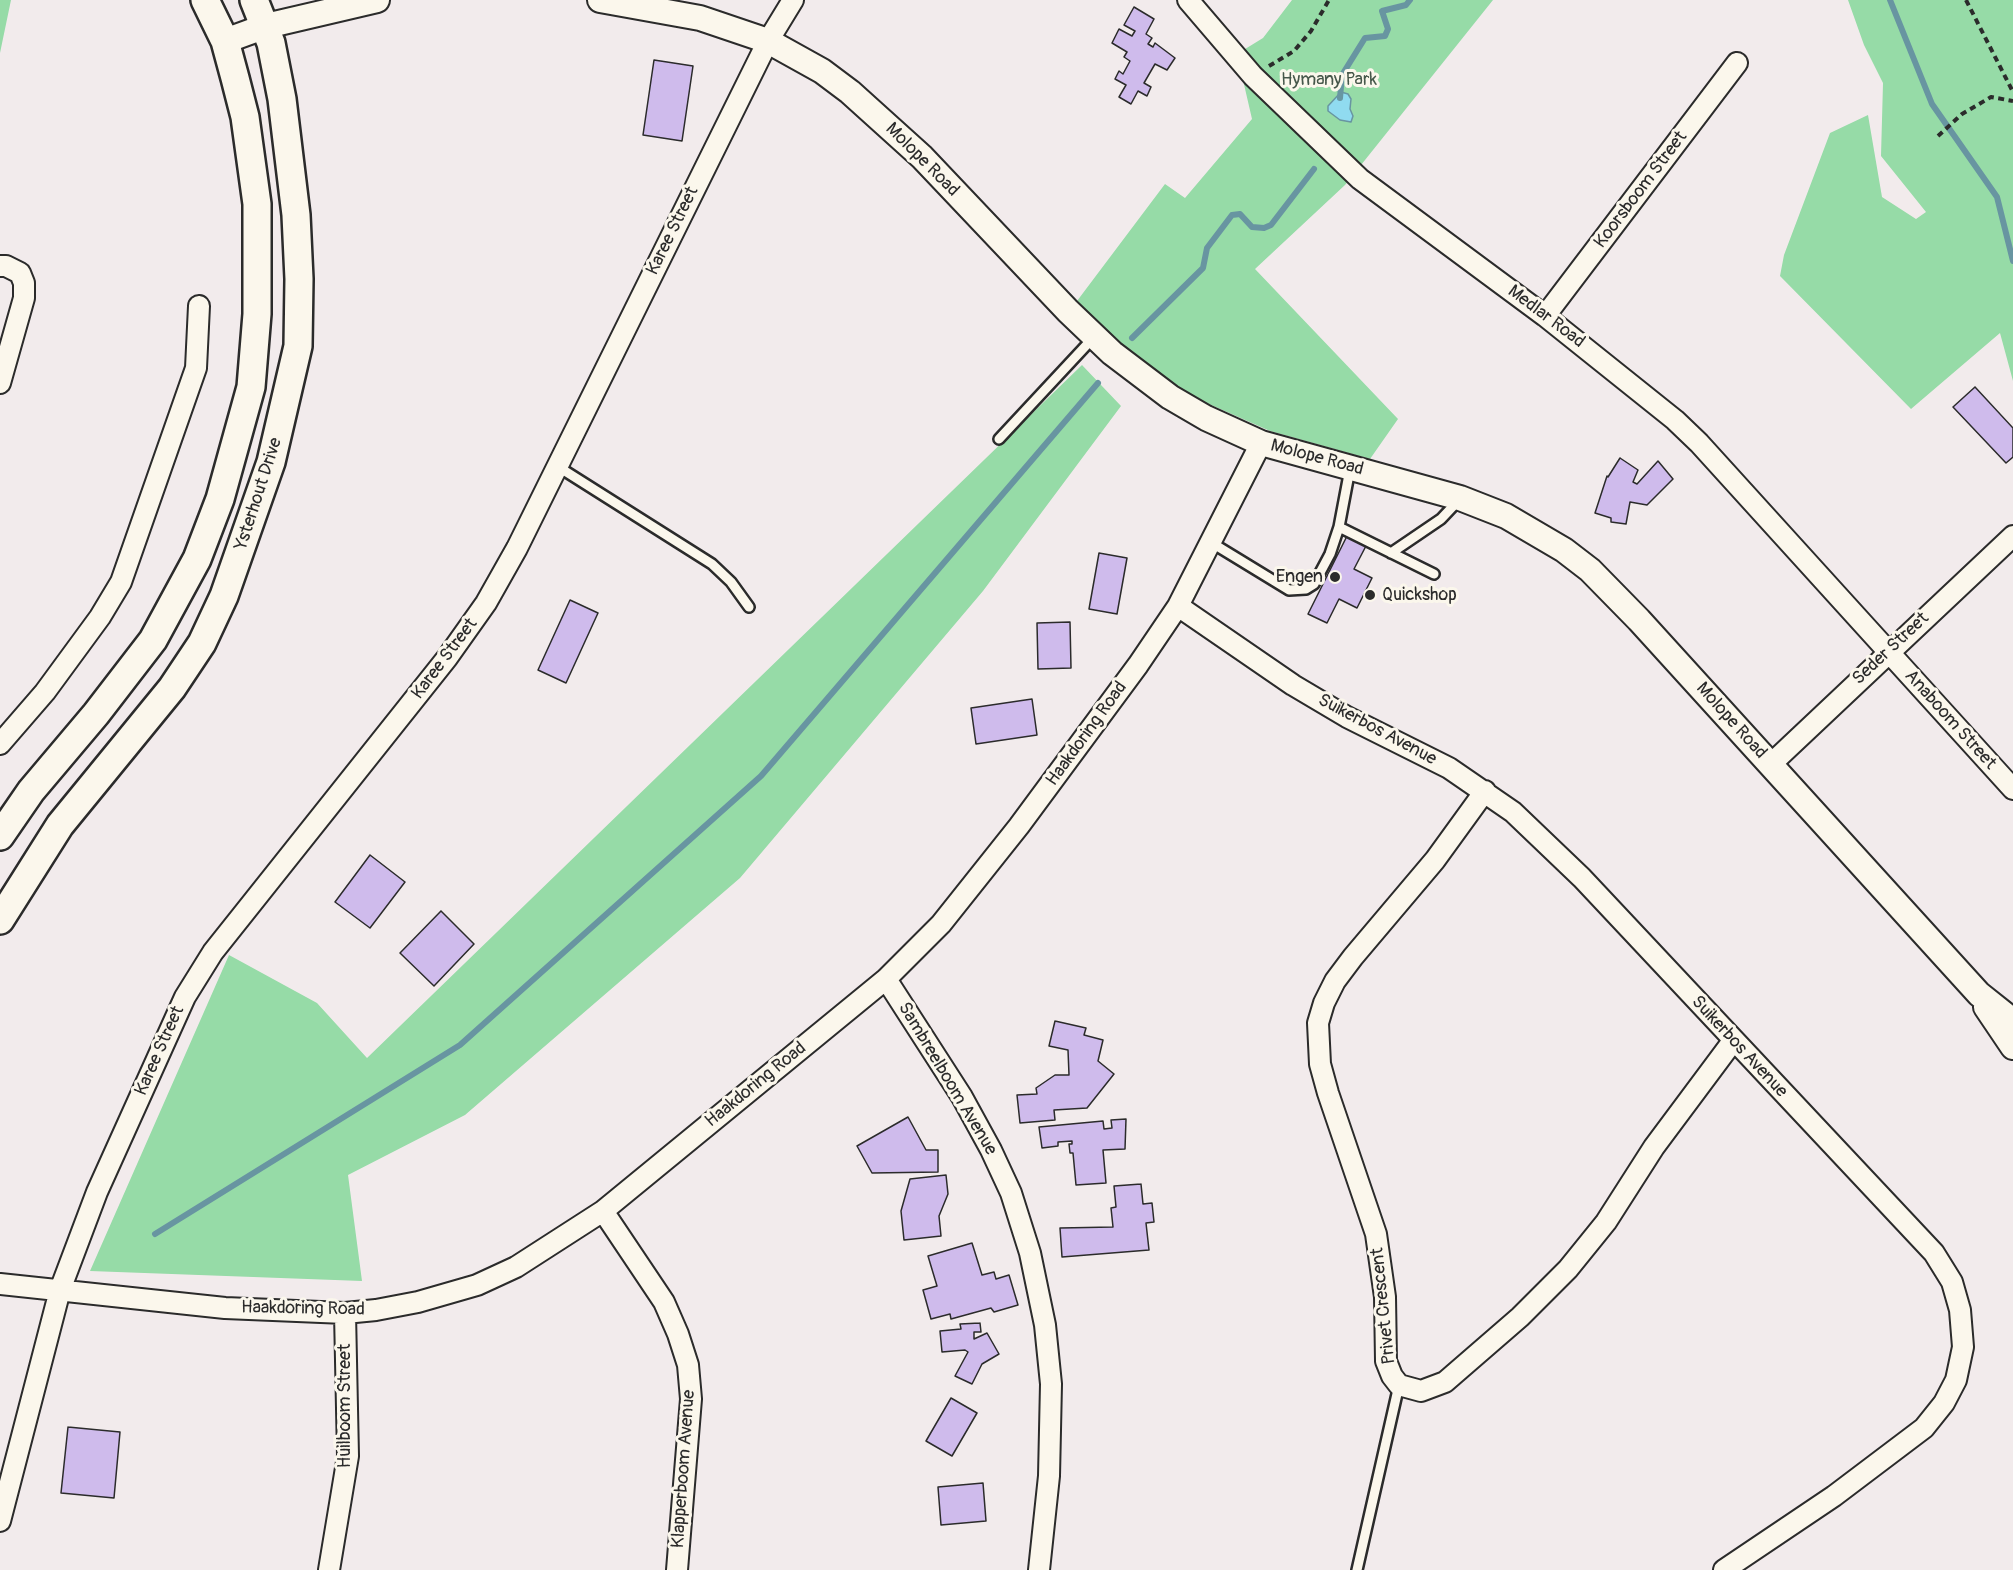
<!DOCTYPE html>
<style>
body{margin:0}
canvas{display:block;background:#f2ebec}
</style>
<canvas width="2013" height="1570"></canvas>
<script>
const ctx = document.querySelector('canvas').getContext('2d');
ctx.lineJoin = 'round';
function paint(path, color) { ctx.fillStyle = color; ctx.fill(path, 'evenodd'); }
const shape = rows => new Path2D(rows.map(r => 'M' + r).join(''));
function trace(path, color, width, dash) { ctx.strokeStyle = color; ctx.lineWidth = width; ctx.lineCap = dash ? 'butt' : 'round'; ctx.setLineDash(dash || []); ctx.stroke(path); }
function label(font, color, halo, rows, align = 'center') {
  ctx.font = font + ' Pangolin,sans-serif'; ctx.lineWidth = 6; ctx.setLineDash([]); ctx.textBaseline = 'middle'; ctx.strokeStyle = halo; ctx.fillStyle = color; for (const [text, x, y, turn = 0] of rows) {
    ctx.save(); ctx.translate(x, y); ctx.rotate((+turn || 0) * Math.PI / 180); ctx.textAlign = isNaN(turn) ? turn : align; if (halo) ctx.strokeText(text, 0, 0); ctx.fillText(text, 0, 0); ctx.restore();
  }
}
paint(shape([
 [0,0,11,0,0,53],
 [1292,0,1493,0,1345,185,1255,269,1398,419,1370,459,1270,431,1184,393,1117,345,1077,301,1165,184,1185,198,1252,119,1237,54,1263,38],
 [1848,0,2013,0,2013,381,2000,333,1911,409,1780,276,1784,255,1830,133,1868,115,1882,197,1916,219,1926,212,1881,156,1883,83,1864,45],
 [1082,365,1121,406,983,591,740,878,465,1115,348,1175,362,1281,90,1271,229,955,317,1003,367,1058]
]), '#96dba7');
const water = shape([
 [1341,92,1348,94,1351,99,1350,109,1353,116,1351,122,1340,120,1328,111,1328,106,1341,92]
]);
paint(water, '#90dbf0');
trace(water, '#6895a1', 1.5);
trace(shape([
 [1890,0,1932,104,1997,197,2013,261],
 [1340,98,1342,75,1365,38,1385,36,1388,29,1382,11,1406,5,1410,0],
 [1132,338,1203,268,1207,248,1232,215,1240,214,1252,227,1264,228,1271,225,1314,169],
 [155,1234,460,1045,761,776,1098,383]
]), '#6895a1', 6);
const building = shape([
 [1134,7,1154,19,1146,34,1152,38,1148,44,1153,47,1155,43,1175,58,1167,70,1155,64,1144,83,1151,87,1147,96,1138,91,1131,104,1119,97,1126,85,1115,79,1119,71,1123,74,1130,61,1124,57,1127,52,1112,43,1119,29,1132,36,1135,31,1124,25,1134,7],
 [654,60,693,66,682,141,643,135,654,60],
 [1975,387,2013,428,2013,457,2006,463,1953,407,1975,387],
 [1620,458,1638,470,1633,482,1637,484,1658,461,1673,479,1647,505,1630,502,1626,524,1611,522,1611,518,1595,513,1607,476,1608,477,1620,458],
 [1348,534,1367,544,1354,569,1372,578,1357,608,1339,599,1327,623,1308,614,1348,534],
 [1099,553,1127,558,1117,614,1089,609,1099,553],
 [570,600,598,613,566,683,538,670,570,600],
 [1070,622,1071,668,1038,669,1037,623,1070,622],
 [1032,699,1037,735,976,744,971,708,1032,699],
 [370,855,405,882,370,928,335,902,370,855],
 [441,911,474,944,434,986,400,953,441,911],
 [1055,1021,1086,1028,1084,1035,1103,1040,1098,1061,1114,1074,1087,1108,1054,1110,1055,1120,1020,1123,1017,1095,1037,1094,1036,1088,1055,1075,1069,1075,1068,1050,1049,1046,1055,1021],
 [908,1117,926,1150,938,1150,938,1172,872,1173,857,1146,908,1117],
 [1126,1119,1125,1149,1103,1150,1106,1183,1076,1185,1073,1153,1070,1153,1069,1144,1072,1144,1072,1141,1058,1142,1058,1146,1042,1148,1039,1127,1103,1121,1104,1129,1112,1128,1111,1120,1126,1119],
 [946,1175,948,1194,939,1216,941,1236,904,1240,901,1211,910,1179,946,1175],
 [1141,1184,1143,1204,1152,1203,1154,1222,1146,1223,1149,1250,1062,1257,1060,1228,1113,1227,1111,1208,1116,1207,1114,1186,1141,1184],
 [972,1243,982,1275,994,1272,996,1279,1009,1275,1018,1305,994,1312,991,1308,951,1319,950,1314,931,1319,923,1290,937,1286,928,1256,972,1243],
 [980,1323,981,1332,974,1332,974,1339,987,1333,999,1354,982,1364,972,1384,955,1376,968,1352,965,1350,942,1352,940,1331,961,1329,960,1324,980,1323],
 [951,1398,977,1413,952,1456,926,1441,951,1398],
 [68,1427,120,1432,114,1498,61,1493,68,1427],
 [983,1483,986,1521,941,1525,938,1487,983,1483]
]);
paint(building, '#cfbbec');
trace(building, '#2b2b2b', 1.5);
const service = shape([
 [999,439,1094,337],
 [557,466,712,564,731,582,749,607],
 [1339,527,1434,574],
 [1212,543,1289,590,1306,589,1314,584,1330,554,1339,527,1350,469],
 [1391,553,1441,519,1459,500],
 [1357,1570,1399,1385]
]);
const minor = shape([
 [1188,0,1253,76,1360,179,1545,316,1675,420,1699,443,2013,789],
 [0,266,6,266,20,273,24,283,24,298,0,383],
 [1545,316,1737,63],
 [1178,606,1293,685,1347,717,1449,768,1513,812,1582,878,1934,1253,1952,1282,1960,1310,1963,1347,1956,1380,1944,1403,1924,1428,1834,1496,1724,1570],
 [0,744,45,692,100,617,121,582,196,368,199,306],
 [1770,765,2013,536],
 [1485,791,1435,860,1353,957,1335,981,1324,1003,1318,1023,1320,1064,1328,1093,1376,1234,1385,1297,1386,1361,1392,1376,1399,1385,1421,1391,1445,1382,1520,1317,1568,1269,1606,1222,1654,1147,1733,1041],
 [886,979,962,1097,991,1150,1011,1193,1030,1253,1045,1325,1051,1384,1049,1476,1039,1570],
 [603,1211,664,1302,678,1334,688,1365,691,1399,677,1570],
 [0,1284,225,1308,345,1313,376,1310,418,1302,477,1285,516,1267,603,1211,886,979,941,924,1019,826,1138,665,1178,606,1261,443],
 [0,1521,60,1290,97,1192,185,997,213,952,447,658,486,603,517,548,768,41,793,0],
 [329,1570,348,1456,345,1313]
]);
const tertiary = shape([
 [600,0,700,18,768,41,822,71,850,92,922,157,1068,311,1112,353,1170,397,1206,418,1261,443,1460,498,1506,516,1564,550,1590,570,1639,620,1979,994,2013,1021],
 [225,41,266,26,377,0],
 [1986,1007,2013,1047]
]);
const secondary = shape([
 [0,836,31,791,96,714,153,640,197,559,220,499,251,387,257,314,257,204,245,117,235,78,225,41,205,0],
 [0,920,60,825,172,688,202,643,224,596,271,462,298,346,299,279,296,215,282,99,271,43,254,0]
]);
trace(service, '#2b2b2b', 14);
trace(minor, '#2b2b2b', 24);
trace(tertiary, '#2b2b2b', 28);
trace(secondary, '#2b2b2b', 32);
trace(shape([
 [1966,0,2013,92],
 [1269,66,1294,51,1311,31,1329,0],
 [1938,136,1962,114,1991,97,2013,101]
]), '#2b2b2b', 4, [6, 4.5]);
trace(service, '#fbf7ec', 9);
trace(minor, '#fbf7ec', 20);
trace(tertiary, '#fbf7ec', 24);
trace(secondary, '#fbf7ec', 27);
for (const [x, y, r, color] of [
 [1335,577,6,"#2b2b2b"],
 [1370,595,6,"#2b2b2b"]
]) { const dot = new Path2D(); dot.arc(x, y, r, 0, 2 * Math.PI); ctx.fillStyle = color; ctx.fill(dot); trace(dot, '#fbf7ec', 2); }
label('18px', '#46574a', '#fbf7ec', [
 ["Hymany Park",1329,80]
]);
label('18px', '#2b2b2b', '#fbf7ec', [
 ["Molope Road",922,160,45],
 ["Koorsboom Street",1641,190,-53],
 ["Karee Street",673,231,-64],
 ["Medlar Road",1546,317,37],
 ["Molope Road",1317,458,15],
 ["Ysterhout Drive",259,494,-72],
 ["Seder Street",1891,649,-43],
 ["Karee Street",445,659,-53],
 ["Anaboom Street",1950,720,48],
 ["Molope Road",1731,721,48],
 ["Suikerbos Avenue",1377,730,28],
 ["Haakdoring Road",1087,734,-54],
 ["Suikerbos Avenue",1739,1047,47],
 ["Karee Street",160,1051,-66],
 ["Sambreelboom Avenue",947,1079,59],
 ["Haakdoring Road",756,1085,-39],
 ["Privet Crescent",1384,1306,-96],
 ["Haakdoring Road",303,1309,1],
 ["Huilboom Street",345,1406,-90],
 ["Klapperboom Avenue",684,1469,-86]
]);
label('18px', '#2b2b2b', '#fbf7ec', [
 ["Engen",1323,577],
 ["Quickshop",1382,595,"left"]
], 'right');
</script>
